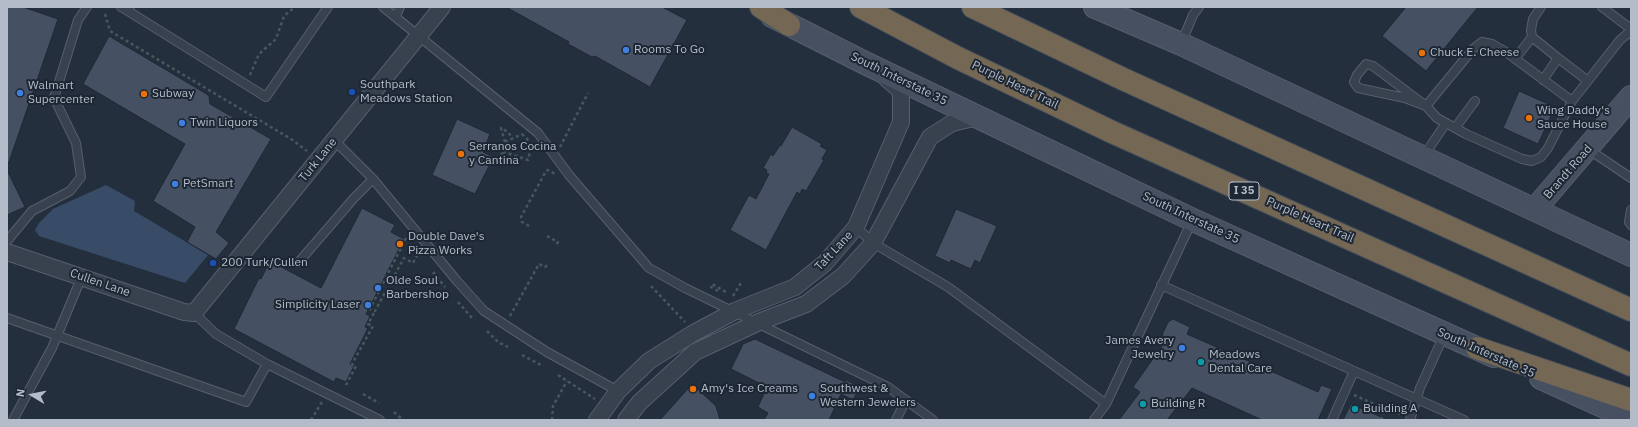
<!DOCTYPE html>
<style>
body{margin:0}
#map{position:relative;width:1638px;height:427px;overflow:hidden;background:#242f3e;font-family:"IBM Plex Sans",sans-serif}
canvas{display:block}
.frame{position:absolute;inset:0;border:8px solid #b4bcc9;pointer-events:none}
.north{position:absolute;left:12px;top:375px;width:40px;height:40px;-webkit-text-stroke:3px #1d2633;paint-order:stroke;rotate:280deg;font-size:11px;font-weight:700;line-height:16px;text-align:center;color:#b4bcc9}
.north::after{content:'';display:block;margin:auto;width:14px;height:18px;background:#b4bcc9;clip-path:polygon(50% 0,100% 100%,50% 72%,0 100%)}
</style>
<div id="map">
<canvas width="1638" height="427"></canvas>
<div class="frame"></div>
<div class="north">N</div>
</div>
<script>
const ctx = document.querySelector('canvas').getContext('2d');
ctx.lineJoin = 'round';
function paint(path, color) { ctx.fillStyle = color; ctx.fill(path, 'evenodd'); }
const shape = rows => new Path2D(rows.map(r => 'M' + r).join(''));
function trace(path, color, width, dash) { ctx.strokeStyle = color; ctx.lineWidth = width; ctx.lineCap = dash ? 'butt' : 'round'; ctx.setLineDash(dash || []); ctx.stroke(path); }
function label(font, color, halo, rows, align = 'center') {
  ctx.font = font + ' "IBM Plex Sans",sans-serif'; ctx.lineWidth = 4; ctx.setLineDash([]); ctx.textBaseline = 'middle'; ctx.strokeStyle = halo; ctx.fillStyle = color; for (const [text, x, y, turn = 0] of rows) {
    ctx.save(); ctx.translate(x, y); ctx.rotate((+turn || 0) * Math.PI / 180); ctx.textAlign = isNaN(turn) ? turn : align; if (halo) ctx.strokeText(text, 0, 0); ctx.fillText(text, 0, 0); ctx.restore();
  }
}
paint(shape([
 [106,185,135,201,134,211,208,255,185,283,39,236,35,230,39,223,53,209]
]), '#394c67');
const building = shape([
 [7,7,23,7,58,19,9,162,7,162,7,7],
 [506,7,662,7,687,20,650,87,595,56,592,57,568,44,569,42,506,7],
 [1406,7,1478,7,1426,71,1382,36,1406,7],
 [109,36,205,93,209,96,210,104,271,139,216,232,229,243,216,259,187,242,195,227,153,201,185,144,83,84,109,36],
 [1519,91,1555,107,1538,144,1503,128,1519,91],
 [457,119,490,134,483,152,491,156,488,163,490,164,475,194,432,175,457,119],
 [792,127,822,144,820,146,827,150,822,159,824,160,806,191,802,189,800,194,797,192,766,250,730,230,749,195,756,199,769,174,766,173,767,170,763,168,771,154,773,156,780,145,781,146,792,127],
 [7,170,25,207,7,215,7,170],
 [362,208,395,225,391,232,404,239,366,314,370,316,365,327,368,328,350,364,354,366,346,382,336,378,334,382,234,329,259,278,261,279,270,261,321,288,362,208],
 [956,209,997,226,980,263,975,260,971,269,951,260,950,263,935,256,956,209],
 [1173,319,1190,327,1187,334,1318,392,1321,385,1332,389,1318,420,1262,420,1192,388,1167,420,1119,420,1140,392,1133,387,1167,339,1162,335,1168,322,1173,319],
 [755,339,845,382,846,380,860,387,853,400,841,394,829,420,764,420,768,413,758,407,767,387,731,369,743,344,755,339],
 [692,384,716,406,720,420,660,420,692,384],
 [1351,404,1388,420,1343,420,1351,404]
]);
paint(building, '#455162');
trace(building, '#1f2835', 1);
const lane = shape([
 [121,7,128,11],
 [130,7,128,11,266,97,328,7],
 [383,7,538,133,569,175,649,268,685,288,888,387,933,420],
 [1541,7,1533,19,1531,30,1532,37,1558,58],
 [1602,7,1631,29],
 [396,16,400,7],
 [1181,44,1193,15,1199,7],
 [1515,59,1532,37],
 [1543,80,1558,58,1588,81],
 [1426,106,1405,98,1358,88,1354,82,1357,75,1366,64,1373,66,1426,106,1437,118,1466,134,1522,159,1532,161,1541,157,1548,148,1572,101,1620,40,1627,34,1631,34],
 [1426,106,1473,49,1482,42,1492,44,1506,52,1572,101],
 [1455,128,1475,101],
 [334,140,373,179,457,281,484,311,547,352,618,391],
 [1588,149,1631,178],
 [1423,157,1446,123],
 [1631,210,1629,222,1631,225],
 [856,227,873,243,948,287,1106,404],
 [7,241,32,211,70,191,81,177,76,143,54,98,78,20,87,7],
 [298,263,354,198,373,179],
 [1161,285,1464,420],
 [194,313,216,334,267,364,380,420],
 [7,318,246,402,267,364],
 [13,420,52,348,82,276],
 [896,420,906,400],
 [1094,420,1106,404,1192,221],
 [1332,420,1354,371],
 [1410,420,1420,388,1444,335]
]);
const street = shape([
 [7,252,184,312,194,313,442,7],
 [597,420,618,391,649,361,692,334,735,311,795,287,825,263,856,227,901,122,901,91,886,78],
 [626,420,639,403,695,352,759,322,806,304,843,276,873,243,930,137,952,123,978,117]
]);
const secondary = shape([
 [1095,7,1181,44,1631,255],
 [772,16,865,63,1193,220,1494,356],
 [1535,209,1631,97],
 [1541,378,1631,419]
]);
const highway = shape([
 [761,7,789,25],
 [861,7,958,58,1112,132,1631,365],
 [973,7,1123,79,1631,310],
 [1477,348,1631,400]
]);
trace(lane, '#565f6c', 10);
trace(street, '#565f6c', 18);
trace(secondary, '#565f6c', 24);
trace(highway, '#434c59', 24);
trace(shape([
 [105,14,110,31,291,139,307,151],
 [250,75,259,54,276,39,284,16,295,7],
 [522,134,532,144,528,160,504,152,505,142,522,134],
 [505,142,501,128,508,132,512,138],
 [560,147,588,93],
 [490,157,497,158,504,152],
 [529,226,522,222,521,217,546,171,548,170,555,174],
 [547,236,558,242,556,245],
 [406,238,370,309,375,311,404,258,413,263,419,252],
 [433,272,445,287],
 [651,286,685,322],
 [718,291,711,287,712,284,726,292],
 [733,296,741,283],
 [458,302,472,318],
 [510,316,539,264,545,267,547,265],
 [487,331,498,342,508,347],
 [522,355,541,365],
 [558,375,595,399],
 [346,385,356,366,352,364,373,326,368,324,375,311],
 [363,394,379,403],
 [1354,395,1389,411,1400,414],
 [394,412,403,420],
 [311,420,322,402],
 [552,420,553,406,567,381],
 [1381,420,1385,409]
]), '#44595c', 2.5, [3, 3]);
trace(lane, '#38414e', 8);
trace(street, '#38414e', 16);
trace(secondary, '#465061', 22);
trace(highway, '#746855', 22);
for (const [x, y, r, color] of [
 [626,50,4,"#3f7fe0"],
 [1422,53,4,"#e8710a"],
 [352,92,4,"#1a4fb4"],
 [20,93,4,"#3f7fe0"],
 [144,94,4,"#e8710a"],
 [1529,118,4,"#e8710a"],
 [182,123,4,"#3f7fe0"],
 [461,154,4,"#e8710a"],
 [175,184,4,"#3f7fe0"],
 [400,244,4,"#e8710a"],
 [213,263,4,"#1a4fb4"],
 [378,288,4,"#3f7fe0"],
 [368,305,4,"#3f7fe0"],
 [1182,348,4,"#3f7fe0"],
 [1201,362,4,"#0f9aa8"],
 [693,389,4,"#e8710a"],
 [812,396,4,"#3f7fe0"],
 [1143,404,4,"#0f9aa8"],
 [1355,409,4,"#0f9aa8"]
]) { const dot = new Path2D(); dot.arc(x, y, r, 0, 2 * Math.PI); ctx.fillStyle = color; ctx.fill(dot); trace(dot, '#1d2633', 1.5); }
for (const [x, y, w] of [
 [1244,191,30]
]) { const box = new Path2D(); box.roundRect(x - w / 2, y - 9, w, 18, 3); ctx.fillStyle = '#1d2633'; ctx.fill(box); trace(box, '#b4bcc9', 1); }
label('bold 11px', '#b4bcc9', null, [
 ["I 35",1244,191]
]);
label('12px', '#b4bcc9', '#1d2633', [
 ["Rooms To Go",634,50],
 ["Chuck E. Cheese",1430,53],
 ["Southpark",360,85],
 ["Meadows Station",360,99],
 ["Walmart",28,86],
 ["Supercenter",28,100],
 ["Subway",152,94],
 ["Wing Daddy's",1537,111],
 ["Sauce House",1537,125],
 ["Twin Liquors",190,123],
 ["Serranos Cocina",469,147],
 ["y Cantina",469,161],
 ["PetSmart",183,184],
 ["Double Dave's",408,237],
 ["Pizza Works",408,251],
 ["200 Turk/Cullen",221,263],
 ["Olde Soul",386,281],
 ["Barbershop",386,295],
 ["Simplicity Laser",360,305,"right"],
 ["James Avery",1174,341,"right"],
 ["Jewelry",1174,355,"right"],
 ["Meadows",1209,355],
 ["Dental Care",1209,369],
 ["Amy's Ice Creams",701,389],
 ["Southwest &",820,389],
 ["Western Jewelers",820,403],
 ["Building R",1151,404],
 ["Building A",1363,409]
], 'left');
label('12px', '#b4bcc9', '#1d2633', [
 ["South Interstate 35",899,79,26],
 ["Purple Heart Trail",1015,85,26],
 ["Turk Lane",318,160,-51],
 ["Brandt Road",1568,172,-49],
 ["South Interstate 35",1191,218,25],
 ["Purple Heart Trail",1310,220,24],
 ["Taft Lane",834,251,-47],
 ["Cullen Lane",100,283,19],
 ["South Interstate 35",1486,353,24]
]);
</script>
